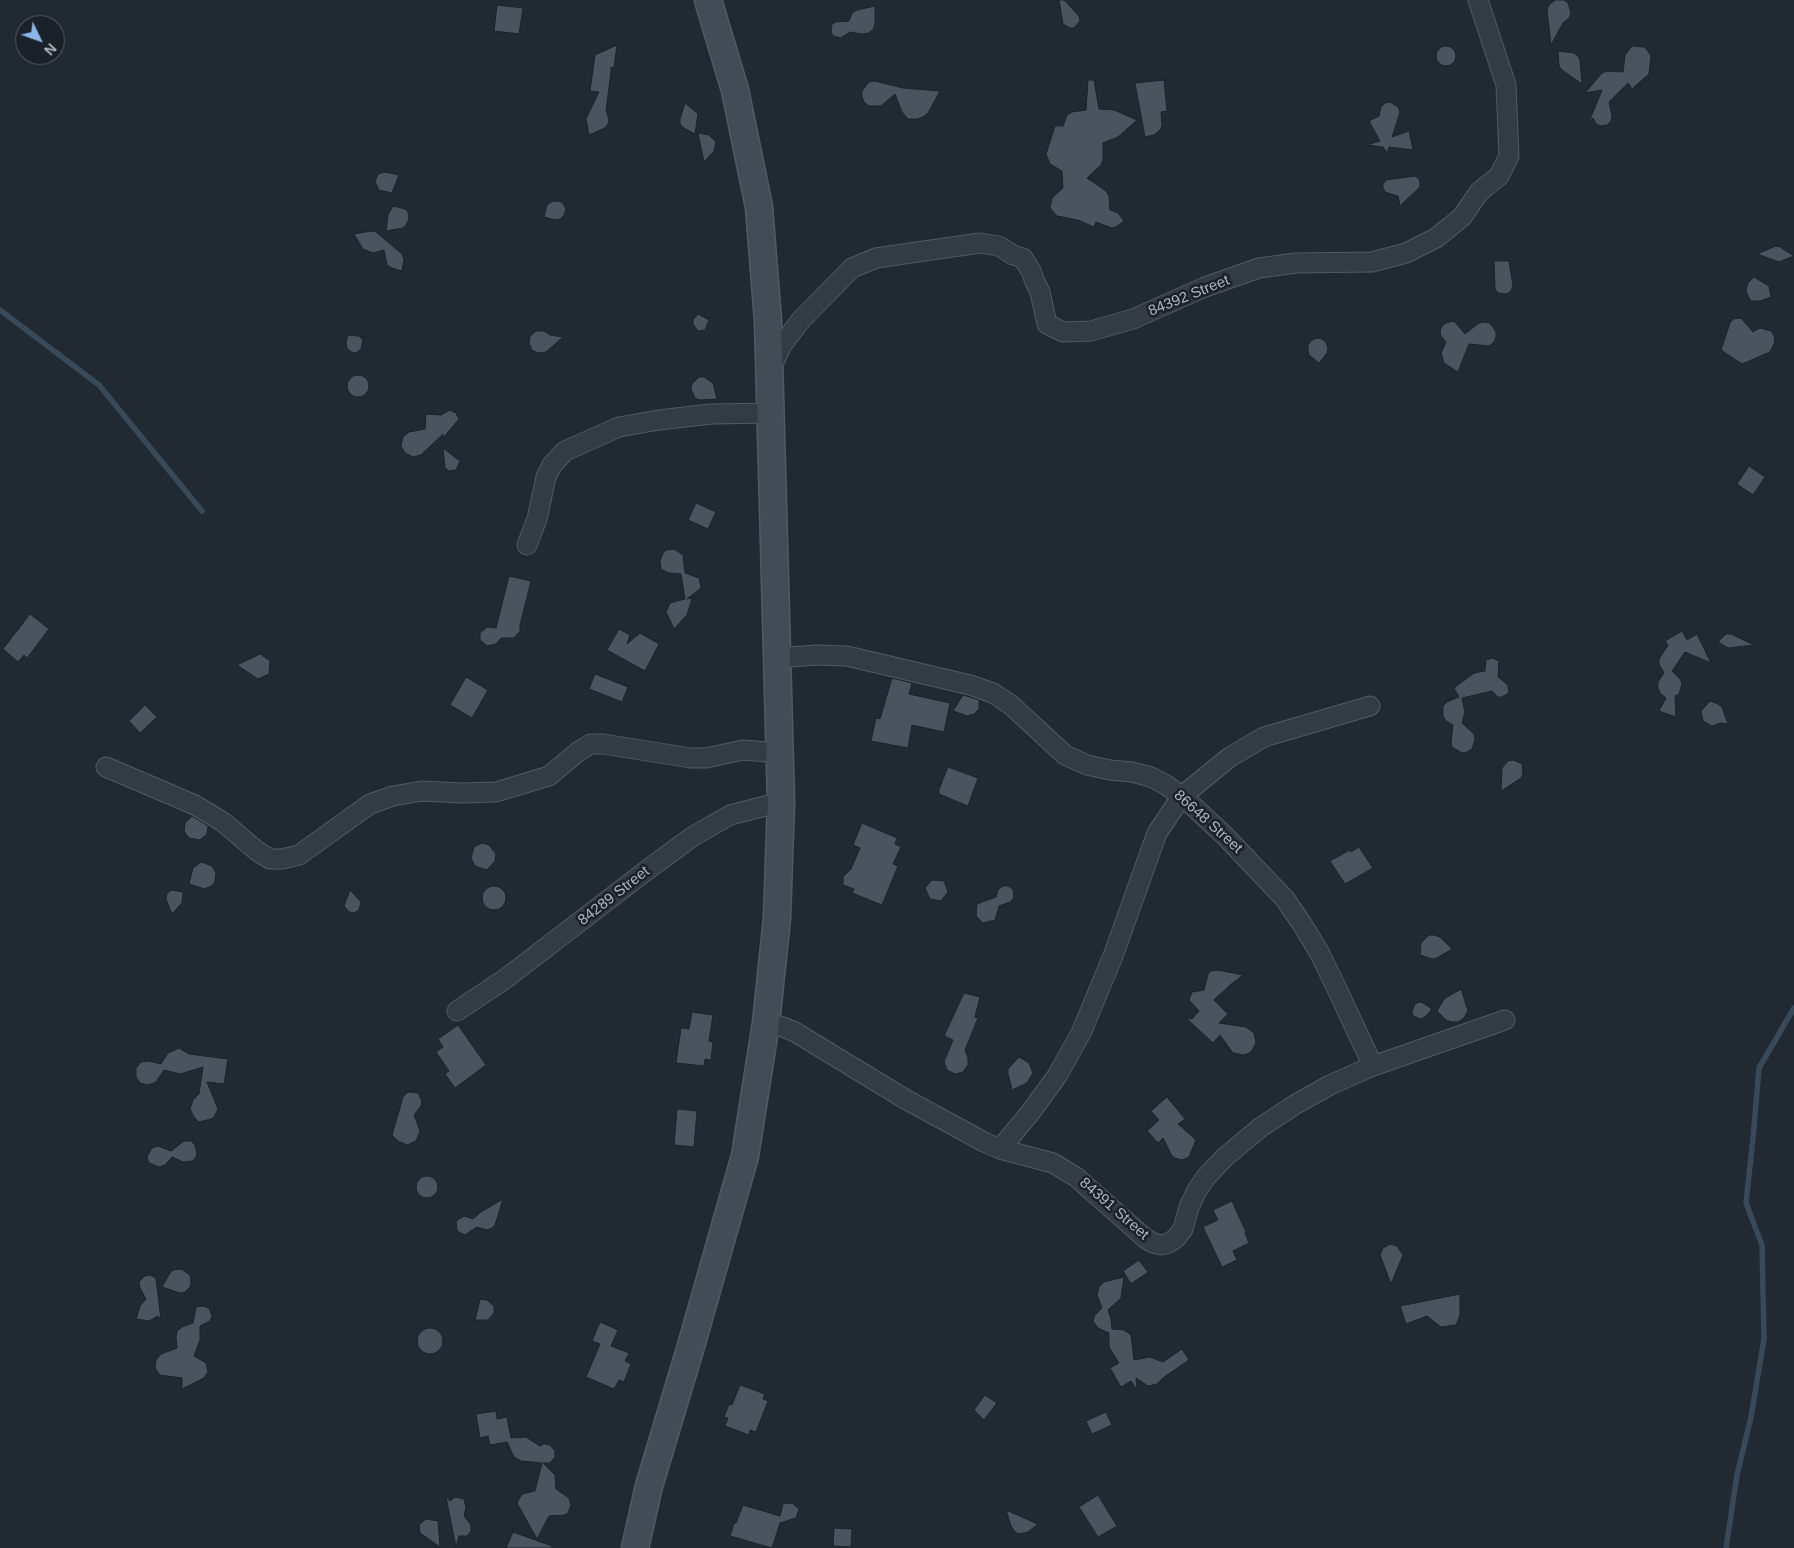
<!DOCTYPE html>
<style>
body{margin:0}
#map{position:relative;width:1794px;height:1548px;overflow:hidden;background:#212a32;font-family:Arial,sans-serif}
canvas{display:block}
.north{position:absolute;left:15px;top:15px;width:50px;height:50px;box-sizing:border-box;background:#1a2128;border:1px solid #555d65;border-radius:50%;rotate:132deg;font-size:14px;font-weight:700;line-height:20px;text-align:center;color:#aeb7c0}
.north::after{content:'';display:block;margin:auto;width:18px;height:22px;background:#8ab7e9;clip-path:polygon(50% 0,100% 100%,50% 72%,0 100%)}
</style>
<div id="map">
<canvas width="1794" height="1548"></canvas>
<div class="north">N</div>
</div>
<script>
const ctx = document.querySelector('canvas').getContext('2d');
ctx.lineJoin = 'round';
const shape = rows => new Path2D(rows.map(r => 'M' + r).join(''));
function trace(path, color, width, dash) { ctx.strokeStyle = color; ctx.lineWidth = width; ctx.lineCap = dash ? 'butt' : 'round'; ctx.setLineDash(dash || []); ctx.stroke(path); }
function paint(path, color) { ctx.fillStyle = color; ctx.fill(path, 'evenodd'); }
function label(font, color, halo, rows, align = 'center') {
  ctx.font = font + ' Arial,sans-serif'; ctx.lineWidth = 5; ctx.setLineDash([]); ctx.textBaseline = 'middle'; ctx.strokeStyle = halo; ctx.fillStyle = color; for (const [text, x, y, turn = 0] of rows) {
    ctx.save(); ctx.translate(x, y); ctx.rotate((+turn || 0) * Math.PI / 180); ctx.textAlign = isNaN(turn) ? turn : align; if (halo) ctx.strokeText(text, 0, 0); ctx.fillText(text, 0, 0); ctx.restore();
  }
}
trace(shape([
 [0,310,99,385,202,511],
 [1726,1548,1737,1475,1751,1417,1764,1339,1762,1245,1746,1203,1753,1138,1759,1068,1794,1008]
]), '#38495a', 5.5);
const building = shape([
 [1059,0,1064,0,1079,16,1080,21,1074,28,1070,28,1063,24,1059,0],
 [1555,0,1564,0,1568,3,1571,13,1569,18,1563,23,1551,45,1547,10,1549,5,1555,0],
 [497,5,523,8,519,34,494,31,497,5],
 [875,6,875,24,873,30,868,33,862,34,850,32,841,38,833,36,831,32,832,24,836,22,849,21,852,13,857,10,875,6],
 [617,45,614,67,611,68,611,71,606,111,609,119,608,124,605,128,589,135,586,119,599,92,590,91,595,55,617,45],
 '1436 56a10 10 0 1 1 20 0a10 10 0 1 1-20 0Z',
 [1632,46,1644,47,1648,51,1651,56,1649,74,1632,89,1628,83,1609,102,1612,116,1611,121,1607,125,1601,126,1596,124,1593,118,1589,122,1602,90,1585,93,1602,73,1607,71,1623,72,1625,55,1632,46],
 [1558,51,1574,53,1578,56,1580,60,1582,84,1562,70,1559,66,1558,51],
 [1088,80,1094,80,1099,109,1114,110,1137,120,1118,137,1103,143,1103,160,1101,165,1087,178,1106,191,1109,196,1110,210,1118,213,1124,221,1116,227,1112,228,1096,222,1094,227,1078,220,1057,216,1050,208,1052,198,1063,188,1062,171,1050,164,1046,154,1055,126,1063,126,1067,115,1072,112,1086,110,1088,80],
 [1164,80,1167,111,1161,112,1162,126,1159,131,1154,135,1145,137,1135,83,1164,80],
 [875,81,903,88,940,91,928,113,923,117,917,119,908,119,902,112,895,94,881,106,869,106,864,102,862,97,862,91,869,82,875,81],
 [1390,102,1398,107,1400,112,1392,137,1409,131,1413,150,1389,147,1387,153,1383,147,1367,145,1380,141,1369,121,1379,116,1381,107,1385,103,1390,102],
 [685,103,698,114,695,134,684,128,680,124,680,119,685,103],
 [698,133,709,135,716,142,714,151,704,162,698,133],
 [385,172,399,175,392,193,379,190,375,182,378,174,385,172],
 [1415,176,1419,179,1420,183,1420,187,1400,206,1398,196,1385,192,1383,188,1383,184,1386,180,1415,176],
 [553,201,562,202,566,209,564,215,560,219,555,220,544,217,547,205,553,201],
 [393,206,405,209,408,212,409,219,406,225,403,228,386,231,388,215,393,206],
 [371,231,376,232,402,254,404,260,402,271,392,268,387,265,384,250,373,253,363,249,354,234,371,231],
 [1776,246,1780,247,1794,256,1779,262,1757,254,1776,246],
 [1494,261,1509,261,1513,286,1511,291,1507,294,1498,293,1495,289,1494,261],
 [1754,277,1769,286,1771,297,1760,301,1751,301,1747,294,1746,289,1748,283,1754,277],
 [698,314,709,320,705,330,698,331,693,324,693,320,698,314],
 [1741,318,1753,332,1760,328,1771,331,1774,336,1775,342,1770,352,1742,364,1721,350,1730,323,1733,319,1741,318],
 [1454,321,1465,334,1479,323,1484,322,1490,323,1496,332,1496,337,1494,342,1489,346,1469,344,1458,372,1444,363,1441,353,1446,342,1441,336,1440,331,1442,326,1446,323,1454,321],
 [536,331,544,331,550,335,563,337,546,352,538,353,532,350,529,343,530,336,536,331],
 [348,335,359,336,363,340,361,349,356,353,351,352,347,348,346,342,348,335],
 [1317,338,1322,339,1326,343,1328,348,1327,353,1319,363,1309,355,1308,350,1308,345,1312,340,1317,338],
 '347 386a11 11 0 1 1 22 0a11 11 0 1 1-22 0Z',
 [699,377,704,377,713,383,717,399,700,400,695,398,691,389,692,384,699,377],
 [450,410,456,413,459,419,443,438,443,434,421,455,413,457,405,453,401,446,403,437,409,432,425,429,426,414,441,415,450,410],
 [443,448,460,461,456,470,449,471,445,468,443,448],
 [1749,466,1765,477,1753,495,1737,484,1749,466],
 [696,503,716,512,708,529,688,520,696,503],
 [674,549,683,555,685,573,699,578,701,588,687,599,692,598,687,615,674,629,666,612,670,603,685,599,681,574,669,573,661,569,660,561,663,553,666,550,674,549],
 [509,576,531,581,520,625,520,631,514,638,501,638,496,644,487,646,480,640,480,633,487,627,496,628,509,576],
 [30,614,49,629,27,658,24,655,18,662,3,649,30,614],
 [619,629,630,635,627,644,640,633,659,644,645,671,607,650,619,629],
 [1682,631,1687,640,1697,634,1711,663,1685,652,1672,671,1680,679,1682,684,1679,694,1675,696,1676,717,1659,711,1666,698,1660,693,1658,688,1658,682,1664,673,1659,664,1659,659,1668,645,1665,641,1682,631],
 [1726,634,1731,634,1754,645,1728,648,1718,642,1726,634],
 [260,654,270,661,269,674,258,679,237,665,260,654],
 [1492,658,1499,661,1498,677,1508,685,1509,693,1502,697,1498,697,1492,691,1462,698,1465,712,1462,723,1474,734,1475,739,1472,749,1467,752,1462,753,1452,747,1451,742,1453,725,1446,721,1443,716,1443,706,1447,702,1459,697,1454,688,1474,673,1485,671,1486,660,1492,658],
 [595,674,628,687,622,702,589,689,595,674],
 [466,677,488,690,472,718,450,705,466,677],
 [892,678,912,683,909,694,950,703,944,732,912,725,908,748,871,741,876,718,880,719,892,678],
 [963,695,979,700,979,709,974,714,967,716,953,711,963,695],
 [1710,701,1718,704,1722,707,1728,724,1720,723,1712,726,1703,721,1701,711,1710,701],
 [145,705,157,717,140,733,129,721,145,705],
 [1513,760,1522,764,1523,774,1521,778,1501,791,1502,768,1508,761,1513,760],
 [948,767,978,778,968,806,939,794,939,789,948,767],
 [192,816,208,826,207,834,200,840,189,838,184,831,185,823,192,816],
 [862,823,897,838,895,844,901,847,893,864,898,866,882,905,852,893,854,889,843,885,843,877,851,869,860,848,853,845,862,823],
 [482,843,489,845,496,854,495,861,487,870,475,866,471,858,474,847,482,843],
 [1359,847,1373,868,1345,884,1330,861,1350,850,1351,852,1359,847],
 [201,862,212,866,216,873,215,881,213,885,205,889,189,884,193,868,201,862],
 [932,880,944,881,948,892,941,901,930,899,925,888,932,880],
 [1003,886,1008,886,1013,889,1014,898,1010,902,999,906,995,920,983,923,976,916,977,904,996,897,998,890,1003,886],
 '482 898a12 12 0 1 1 24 0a12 12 0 1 1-24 0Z',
 [172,890,183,892,182,903,172,914,166,899,167,893,172,890],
 [350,890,361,902,359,910,354,913,349,912,344,906,350,890],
 [1429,935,1434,935,1440,937,1452,949,1437,958,1432,959,1420,955,1421,943,1429,935],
 [1218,970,1243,975,1230,985,1214,1000,1228,1014,1219,1023,1246,1027,1254,1033,1256,1043,1251,1052,1247,1054,1243,1055,1233,1053,1220,1035,1213,1043,1186,1018,1192,1019,1199,1011,1189,1000,1192,992,1204,990,1208,974,1211,971,1218,970],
 [1461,989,1468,1011,1464,1018,1458,1022,1452,1022,1446,1020,1437,1011,1444,999,1461,989],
 [964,993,980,997,975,1017,978,1018,965,1050,968,1058,968,1065,963,1072,955,1074,947,1070,944,1062,953,1040,944,1036,964,993],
 [1419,1002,1423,1003,1432,1009,1425,1017,1421,1019,1413,1016,1412,1012,1415,1004,1419,1002],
 [692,1012,713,1015,709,1041,713,1042,711,1060,705,1059,704,1066,676,1063,681,1028,689,1029,692,1012],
 [458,1025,486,1065,455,1088,445,1074,449,1071,436,1052,443,1047,438,1039,458,1025],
 [179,1048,189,1054,228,1059,224,1084,207,1082,218,1109,214,1117,211,1119,199,1122,194,1117,190,1109,193,1100,199,1094,203,1067,180,1074,164,1070,156,1082,148,1085,140,1083,136,1077,136,1068,141,1062,149,1061,161,1064,168,1053,179,1048],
 [1019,1057,1029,1063,1033,1073,1027,1083,1012,1090,1008,1074,1008,1069,1019,1057],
 [408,1092,418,1093,422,1101,421,1106,414,1115,420,1131,416,1141,407,1145,398,1141,392,1135,403,1097,408,1092],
 [1167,1097,1185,1119,1178,1124,1196,1140,1189,1157,1182,1160,1175,1158,1172,1156,1163,1138,1158,1143,1147,1131,1159,1120,1151,1111,1167,1097],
 [677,1109,697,1111,694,1147,674,1145,677,1109],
 [184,1141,191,1141,195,1145,197,1155,193,1161,183,1162,172,1157,165,1165,159,1167,149,1163,147,1157,152,1148,158,1146,171,1151,184,1141],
 '416 1187a11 11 0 1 1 22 0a11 11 0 1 1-22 0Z',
 [503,1199,495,1225,492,1228,487,1230,477,1227,465,1235,457,1231,456,1221,464,1216,473,1219,481,1212,503,1199],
 [1232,1201,1246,1232,1245,1233,1249,1243,1233,1251,1237,1260,1222,1267,1203,1227,1218,1220,1213,1210,1232,1201],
 [1390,1244,1397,1246,1403,1255,1391,1284,1380,1255,1383,1248,1390,1244],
 [1139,1260,1148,1272,1131,1284,1123,1271,1139,1260],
 [181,1269,190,1275,191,1283,190,1287,185,1292,180,1293,162,1287,170,1273,173,1270,181,1269],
 [150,1275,156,1278,161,1320,158,1316,149,1321,136,1319,140,1306,146,1299,140,1288,139,1282,145,1276,150,1275],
 [1124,1277,1121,1298,1108,1310,1111,1319,1112,1329,1124,1330,1131,1335,1134,1360,1150,1357,1163,1362,1182,1349,1189,1360,1163,1378,1157,1384,1148,1386,1136,1378,1137,1390,1131,1381,1121,1387,1110,1368,1119,1363,1109,1347,1109,1333,1098,1328,1093,1321,1095,1315,1102,1308,1097,1295,1099,1287,1104,1282,1124,1277],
 [1460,1294,1460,1315,1456,1325,1441,1327,1427,1316,1406,1324,1400,1306,1460,1294],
 [480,1299,487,1300,494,1306,494,1313,488,1320,475,1320,480,1299],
 [203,1306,209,1308,212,1316,210,1321,200,1326,200,1340,194,1356,206,1363,208,1372,204,1378,182,1389,182,1378,160,1375,155,1368,156,1360,161,1354,177,1348,176,1337,177,1331,182,1327,193,1323,196,1307,203,1306],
 [600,1322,618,1330,611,1346,629,1353,625,1361,631,1364,624,1382,619,1380,614,1389,586,1377,600,1344,592,1341,600,1322],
 '417 1341a13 13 0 1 1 26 0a13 13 0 1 1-26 0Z',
 [740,1385,765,1394,763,1399,768,1401,756,1432,750,1430,749,1435,725,1426,728,1418,724,1417,729,1404,732,1405,740,1385],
 [985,1395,997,1403,984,1420,974,1410,985,1395],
 [496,1411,497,1419,507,1417,511,1438,526,1437,540,1446,544,1444,550,1445,555,1451,555,1457,550,1463,543,1463,555,1475,556,1489,569,1498,571,1505,568,1513,565,1515,549,1516,537,1539,517,1503,522,1494,535,1491,542,1463,521,1461,514,1457,507,1442,490,1445,488,1436,480,1438,476,1414,496,1411],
 [1106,1412,1112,1425,1092,1434,1086,1421,1106,1412],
 [1098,1495,1117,1526,1098,1537,1079,1507,1098,1495],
 [446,1497,450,1501,455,1497,464,1499,466,1507,464,1516,471,1525,471,1531,467,1536,459,1536,456,1547,446,1497],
 [792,1503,799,1509,796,1518,780,1523,772,1548,730,1536,734,1523,736,1523,743,1505,780,1516,783,1504,792,1503],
 [1006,1510,1038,1524,1028,1532,1020,1534,1016,1533,1011,1526,1006,1510],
 [426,1519,438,1521,440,1547,420,1533,419,1525,426,1519],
 [834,1528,852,1529,851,1547,833,1546,834,1528],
 [513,1532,552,1546,552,1548,506,1548,513,1532]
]);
paint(building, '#4a545e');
trace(building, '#1c232a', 1);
const street = shape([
 [771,368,782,345,801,320,852,268,876,258,980,243,999,246,1013,255,1023,258,1031,271,1035,282,1040,292,1047,324,1063,332,1091,331,1133,319,1205,287,1259,268,1296,263,1372,262,1406,253,1436,238,1462,217,1479,192,1499,176,1509,156,1506,85,1478,0],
 [527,545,537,519,546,477,552,465,565,451,619,427,659,420,711,414,771,413],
 [778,661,790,657,816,655,847,656,970,685,993,693,1011,705,1065,755,1087,765,1110,770,1132,772,1151,777,1166,785,1182,796,1224,835,1285,899,1302,924,1319,952,1337,989,1373,1066],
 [106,767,195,805,223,822,257,851,270,859,282,859,299,855,370,804,393,796,422,791,461,793,496,792,549,776,579,751,591,744,603,744,691,758,706,758,743,750,780,753],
 [457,1011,505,979,651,867,692,837,730,815,781,802],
 [766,1023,783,1027,795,1032,905,1099,984,1142,1000,1149,1053,1163,1076,1177,1145,1238,1153,1243,1162,1245,1169,1243,1176,1238,1183,1229,1189,1207,1196,1192,1206,1177,1225,1157,1261,1127,1296,1104,1330,1085,1373,1066,1505,1020],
 [1000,1149,1030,1113,1057,1076,1081,1033,1113,956,1157,833,1182,796,1230,757,1264,737,1370,706]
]);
const secondary = shape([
 [635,1548,649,1486,691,1346,745,1156,766,1023,777,918,781,802,768,321,759,207,735,90,708,0]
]);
trace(street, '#525a61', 21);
trace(secondary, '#525a61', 29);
trace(street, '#343c43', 19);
trace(secondary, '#434b56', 26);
label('15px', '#aeb7c0', '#1a2128', [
 ["84392 Street",1189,296,-22],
 ["86648 Street",1208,822,42],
 ["84289 Street",614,896,-38],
 ["84391 Street",1114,1209,41]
]);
</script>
